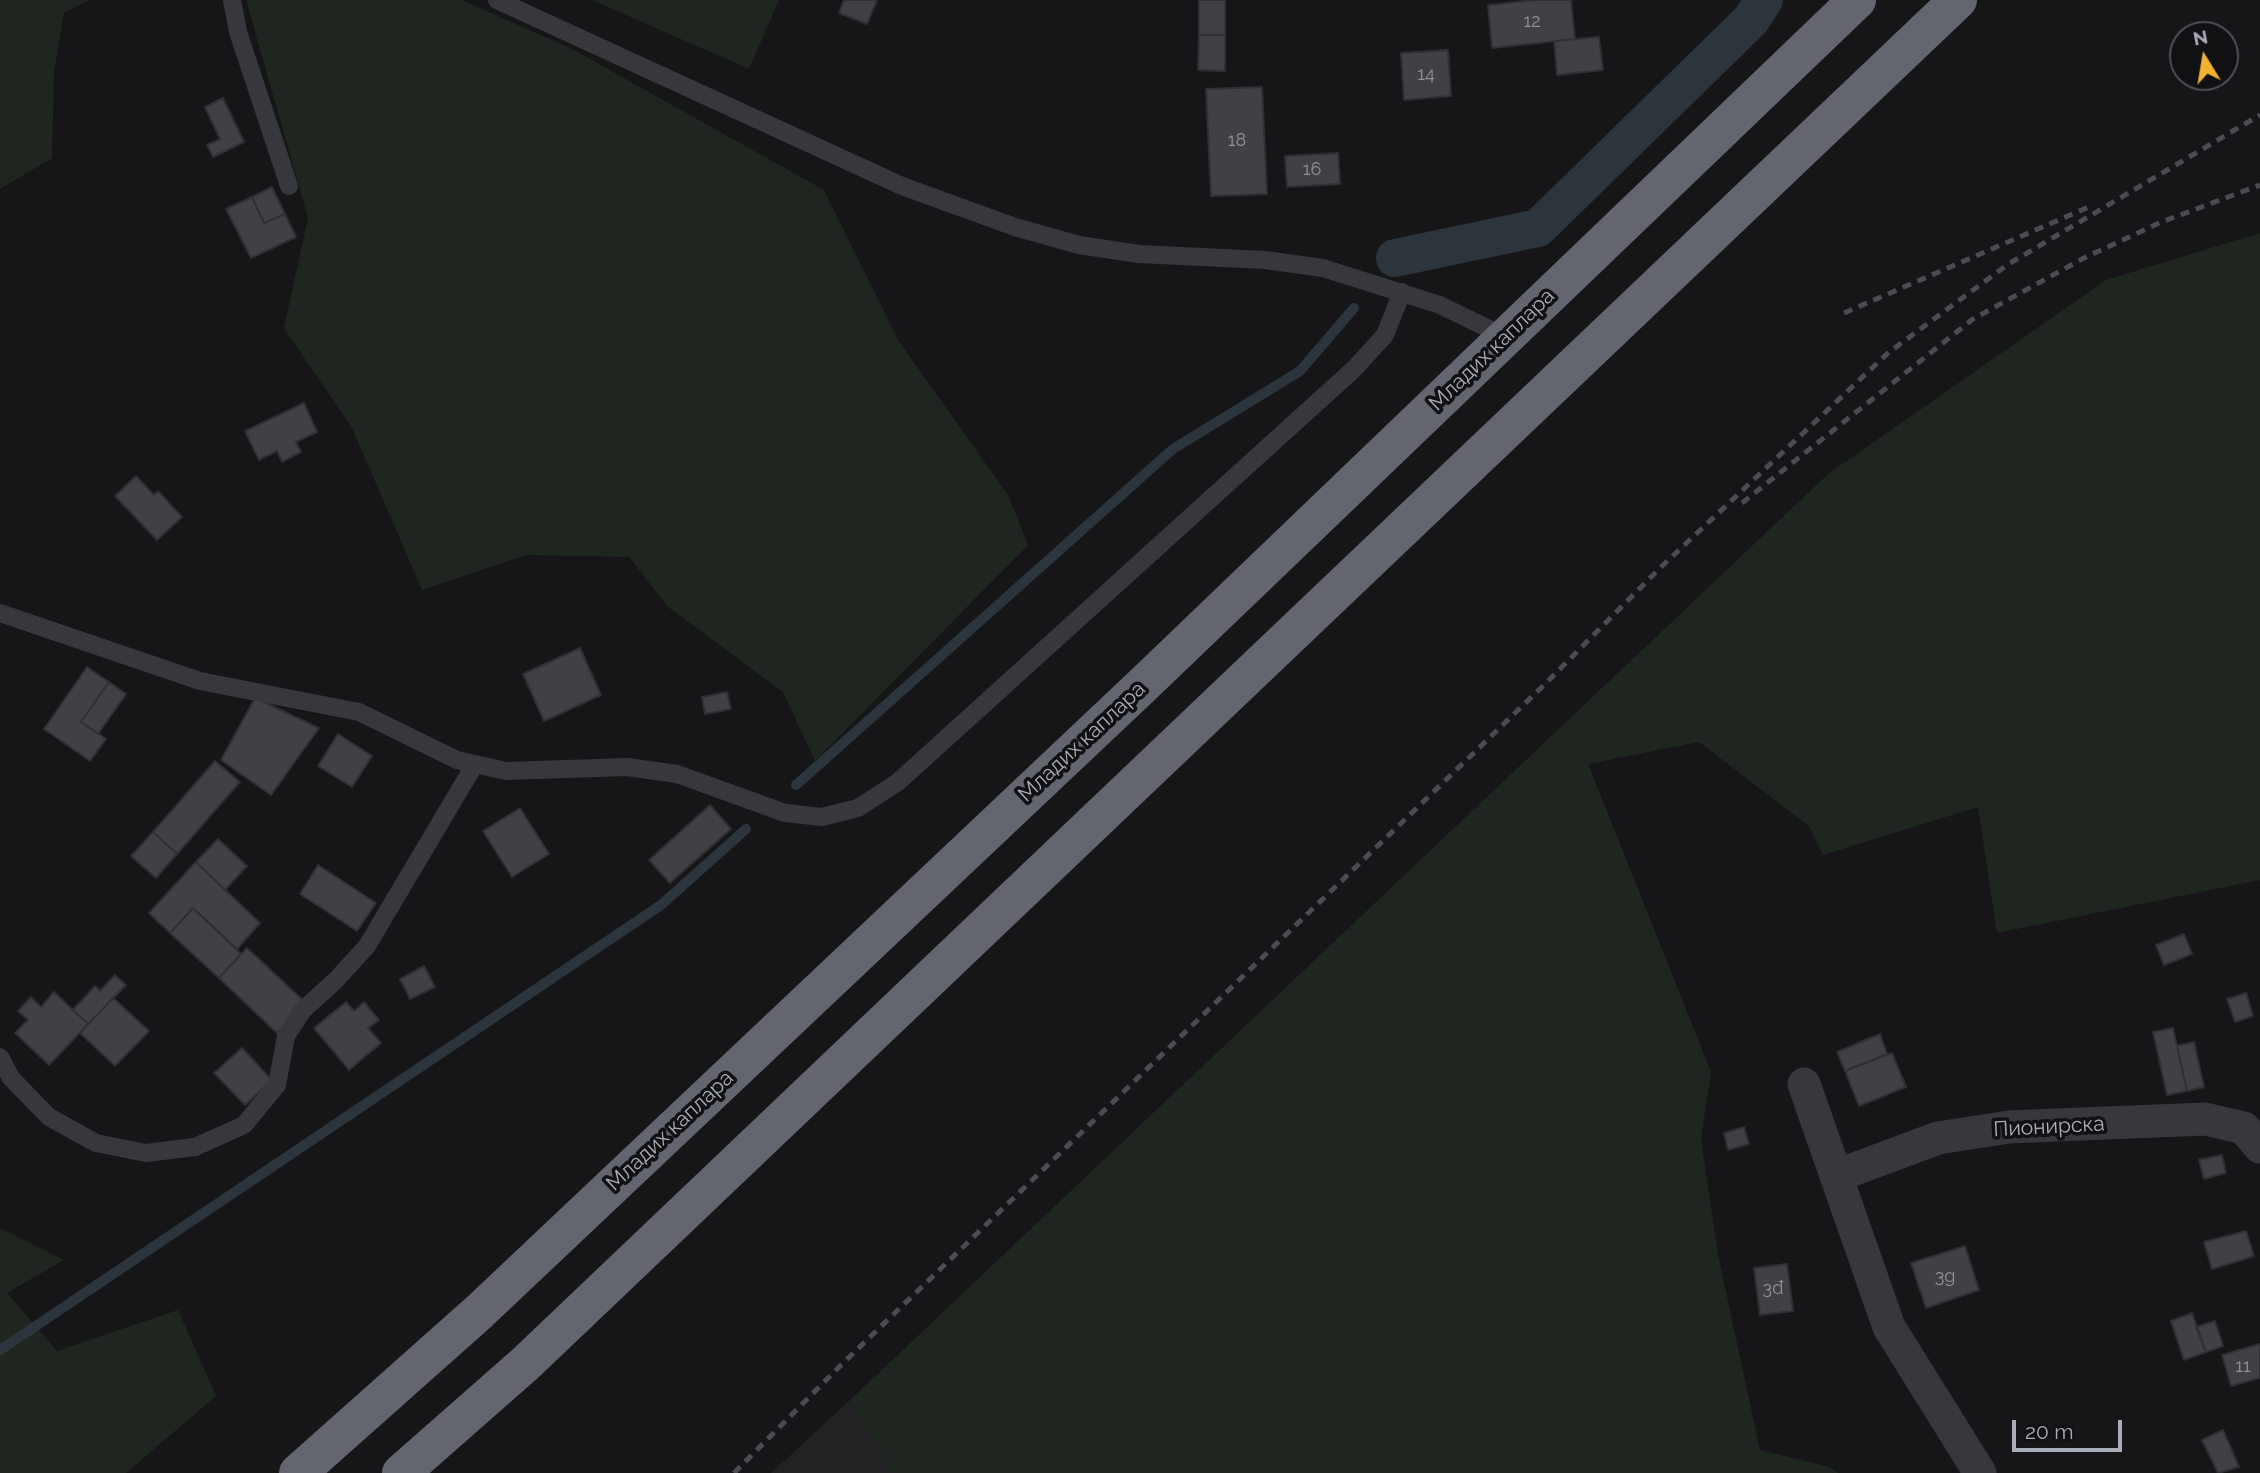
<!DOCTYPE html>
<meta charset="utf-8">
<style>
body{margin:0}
#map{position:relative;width:2260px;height:1473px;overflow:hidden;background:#161618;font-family:Raleway,sans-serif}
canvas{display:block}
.north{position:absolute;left:2169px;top:21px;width:70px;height:70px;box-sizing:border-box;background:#111113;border:2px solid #4d4f55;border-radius:50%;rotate:349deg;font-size:19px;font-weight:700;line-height:28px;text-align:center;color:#a8adb8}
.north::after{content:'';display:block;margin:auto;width:24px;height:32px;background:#f2b134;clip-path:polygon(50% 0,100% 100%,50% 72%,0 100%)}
.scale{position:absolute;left:2012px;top:1420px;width:110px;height:32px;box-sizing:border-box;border:4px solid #a8adb8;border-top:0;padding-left:9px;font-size:21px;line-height:24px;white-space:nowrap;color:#a8adb8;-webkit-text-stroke:5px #111113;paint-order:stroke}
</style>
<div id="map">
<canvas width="2260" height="1473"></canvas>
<div class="north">N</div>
<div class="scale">20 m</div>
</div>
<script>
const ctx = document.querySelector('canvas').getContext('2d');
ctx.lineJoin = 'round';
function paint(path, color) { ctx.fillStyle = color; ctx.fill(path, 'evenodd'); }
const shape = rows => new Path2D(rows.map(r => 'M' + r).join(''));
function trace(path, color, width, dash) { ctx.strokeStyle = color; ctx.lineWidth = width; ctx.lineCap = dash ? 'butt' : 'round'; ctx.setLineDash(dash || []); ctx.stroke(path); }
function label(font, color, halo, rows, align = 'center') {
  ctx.font = font + ' Raleway,sans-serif'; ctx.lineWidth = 7; ctx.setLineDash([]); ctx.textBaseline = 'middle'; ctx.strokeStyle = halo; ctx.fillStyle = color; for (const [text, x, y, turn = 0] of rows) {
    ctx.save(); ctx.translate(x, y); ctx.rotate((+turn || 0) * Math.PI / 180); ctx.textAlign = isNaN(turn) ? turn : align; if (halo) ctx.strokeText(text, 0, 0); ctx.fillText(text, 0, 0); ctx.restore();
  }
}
paint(shape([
 [850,1400,892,1473,771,1473]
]), '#222225');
paint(shape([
 [0,0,90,0,64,13,54,72,52,158,0,189],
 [246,0,462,0,572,49,824,190,898,340,1008,495,1028,545,815,761,783,692,668,607,629,557,526,555,422,590,352,428,284,328,308,218],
 [592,0,779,0,749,69],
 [2260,233,2260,880,1997,933,1978,807,1823,855,1809,826,1699,742,1588,764,1711,1072,1701,1139,1718,1255,1760,1450,1830,1467,1838,1473,892,1473,850,1400,1828,474,2106,280],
 [0,1228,64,1260,7,1293,57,1351,178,1310,216,1396,126,1473,0,1473]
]), '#1e261f');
trace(shape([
 [796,785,1173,449,1300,371,1354,308],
 [0,1350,661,905,746,829]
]), '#2c353c', 10);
trace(shape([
 [1395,258,1538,228,1751,20,1764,0]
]), '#2c353c', 38);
const building = shape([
 [844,0,877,0,867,24,839,13,844,0],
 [1199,0,1225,0,1225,35,1199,35,1199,0],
 [1535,0,1571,0,1575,39,1492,48,1488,5,1535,0],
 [1199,35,1225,35,1225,71,1198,70,1199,35],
 [1599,37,1603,70,1557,75,1554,41,1599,37],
 [1448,50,1451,96,1404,100,1401,53,1448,50],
 [1262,87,1267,194,1211,196,1206,89,1262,87],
 [223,98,244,142,213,157,207,145,220,139,205,107,223,98],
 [1338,153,1340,184,1287,187,1285,156,1338,153],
 [272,187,285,214,264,223,252,197,272,187],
 [252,197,264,223,285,214,296,237,251,258,226,209,252,197],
 [304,403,317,432,296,442,301,452,282,462,277,451,259,460,245,431,304,403],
 [136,476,154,495,158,491,182,517,157,540,115,496,136,476],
 [580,648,601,695,544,721,523,674,580,648],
 [87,667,109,682,81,722,106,739,90,761,44,729,87,667],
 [109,682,126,694,98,734,81,722,109,682],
 [727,692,731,709,705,714,702,697,727,692],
 [255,698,319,728,271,795,221,760,255,698],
 [338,734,372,756,352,787,318,766,338,734],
 [215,761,240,782,177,854,153,832,215,761],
 [710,805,731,829,670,883,649,860,710,805],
 [520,808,549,854,512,877,483,831,520,808],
 [153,832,177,854,156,878,131,856,153,832],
 [218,839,247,866,225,890,196,862,218,839],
 [196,862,260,923,237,949,193,908,170,933,149,913,196,862],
 [318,865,376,903,357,931,300,894,318,865],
 [193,908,241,954,219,978,170,933,193,908],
 [2184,934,2192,954,2164,965,2156,945,2184,934],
 [247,948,306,1003,277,1033,219,978,247,948],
 [424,966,435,987,410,999,400,979,424,966],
 [115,975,126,985,88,1024,73,1010,95,986,100,991,115,975],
 [54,992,88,1024,49,1065,15,1033,28,1020,18,1011,31,997,41,1007,54,992],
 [2246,993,2253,1016,2235,1022,2227,999,2246,993],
 [113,998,149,1031,115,1066,80,1033,113,998],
 [346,1002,354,1011,364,1002,379,1020,368,1028,381,1043,349,1070,314,1028,346,1002],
 [2173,1028,2187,1091,2167,1095,2153,1032,2173,1028],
 [1880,1034,1887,1054,1845,1071,1837,1052,1880,1034],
 [2194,1042,2204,1087,2187,1091,2177,1046,2194,1042],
 [242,1048,272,1080,245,1105,214,1073,242,1048],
 [1892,1053,1906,1087,1859,1106,1845,1071,1892,1053],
 [1744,1127,1749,1144,1728,1150,1724,1133,1744,1127],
 [2222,1155,2226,1173,2204,1179,2199,1160,2222,1155],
 [2246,1231,2254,1256,2212,1269,2204,1242,2246,1231],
 [1965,1246,1979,1290,1926,1308,1911,1263,1965,1246],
 [1787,1264,1793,1311,1760,1315,1754,1268,1787,1264],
 [2192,1313,2206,1352,2184,1360,2171,1321,2192,1313],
 [2215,1321,2223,1346,2206,1352,2196,1327,2215,1321],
 [2260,1344,2260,1378,2231,1386,2222,1355,2260,1344],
 [2223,1430,2239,1467,2218,1473,2202,1440,2223,1430]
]);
paint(building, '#404145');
trace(building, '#303034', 2);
trace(shape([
 [232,0,238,32,289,186],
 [497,0,902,186,1015,227,1079,245,1139,254,1265,260,1323,268,1440,305,1489,329],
 [0,613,200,681,359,712,457,760,506,771,627,767,677,774,785,813,822,817,858,808,898,782,1354,369,1385,335,1402,292],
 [0,1057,11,1078,49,1117,96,1143,146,1153,195,1147,244,1125,277,1085,286,1036,303,1010,335,981,367,946,475,764]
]), '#37383d', 18);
trace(shape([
 [1804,1084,1889,1327,1980,1473],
 [1836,1176,1938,1138,2009,1127,2205,1119,2244,1128,2260,1147]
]), '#37383d', 33);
trace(shape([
 [298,1473,479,1312,1145,683,1857,0],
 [401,1473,525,1364,1958,0]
]), '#63666e', 38);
trace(shape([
 [1844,313,2091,206],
 [1742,503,1973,319,2084,258,2159,223,2260,185],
 [734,1473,839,1367,1545,684,1660,568,1888,353,2007,265,2260,115]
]), '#4a4c52', 5, [9, 7]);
label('18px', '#8e929b', null, [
 ["12",1532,22],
 ["14",1426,75],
 ["18",1237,141],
 ["16",1312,170],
 ["3g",1945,1277],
 ["3đ",1773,1289],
 ["11",2243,1367]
]);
label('21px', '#a8adb8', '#111113', [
 ["Младих каплара",1492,350,-44],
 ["Младих каплара",1082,742,-43],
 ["Пионирска",2049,1127,-3],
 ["Младих каплара",670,1131,-43]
]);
</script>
